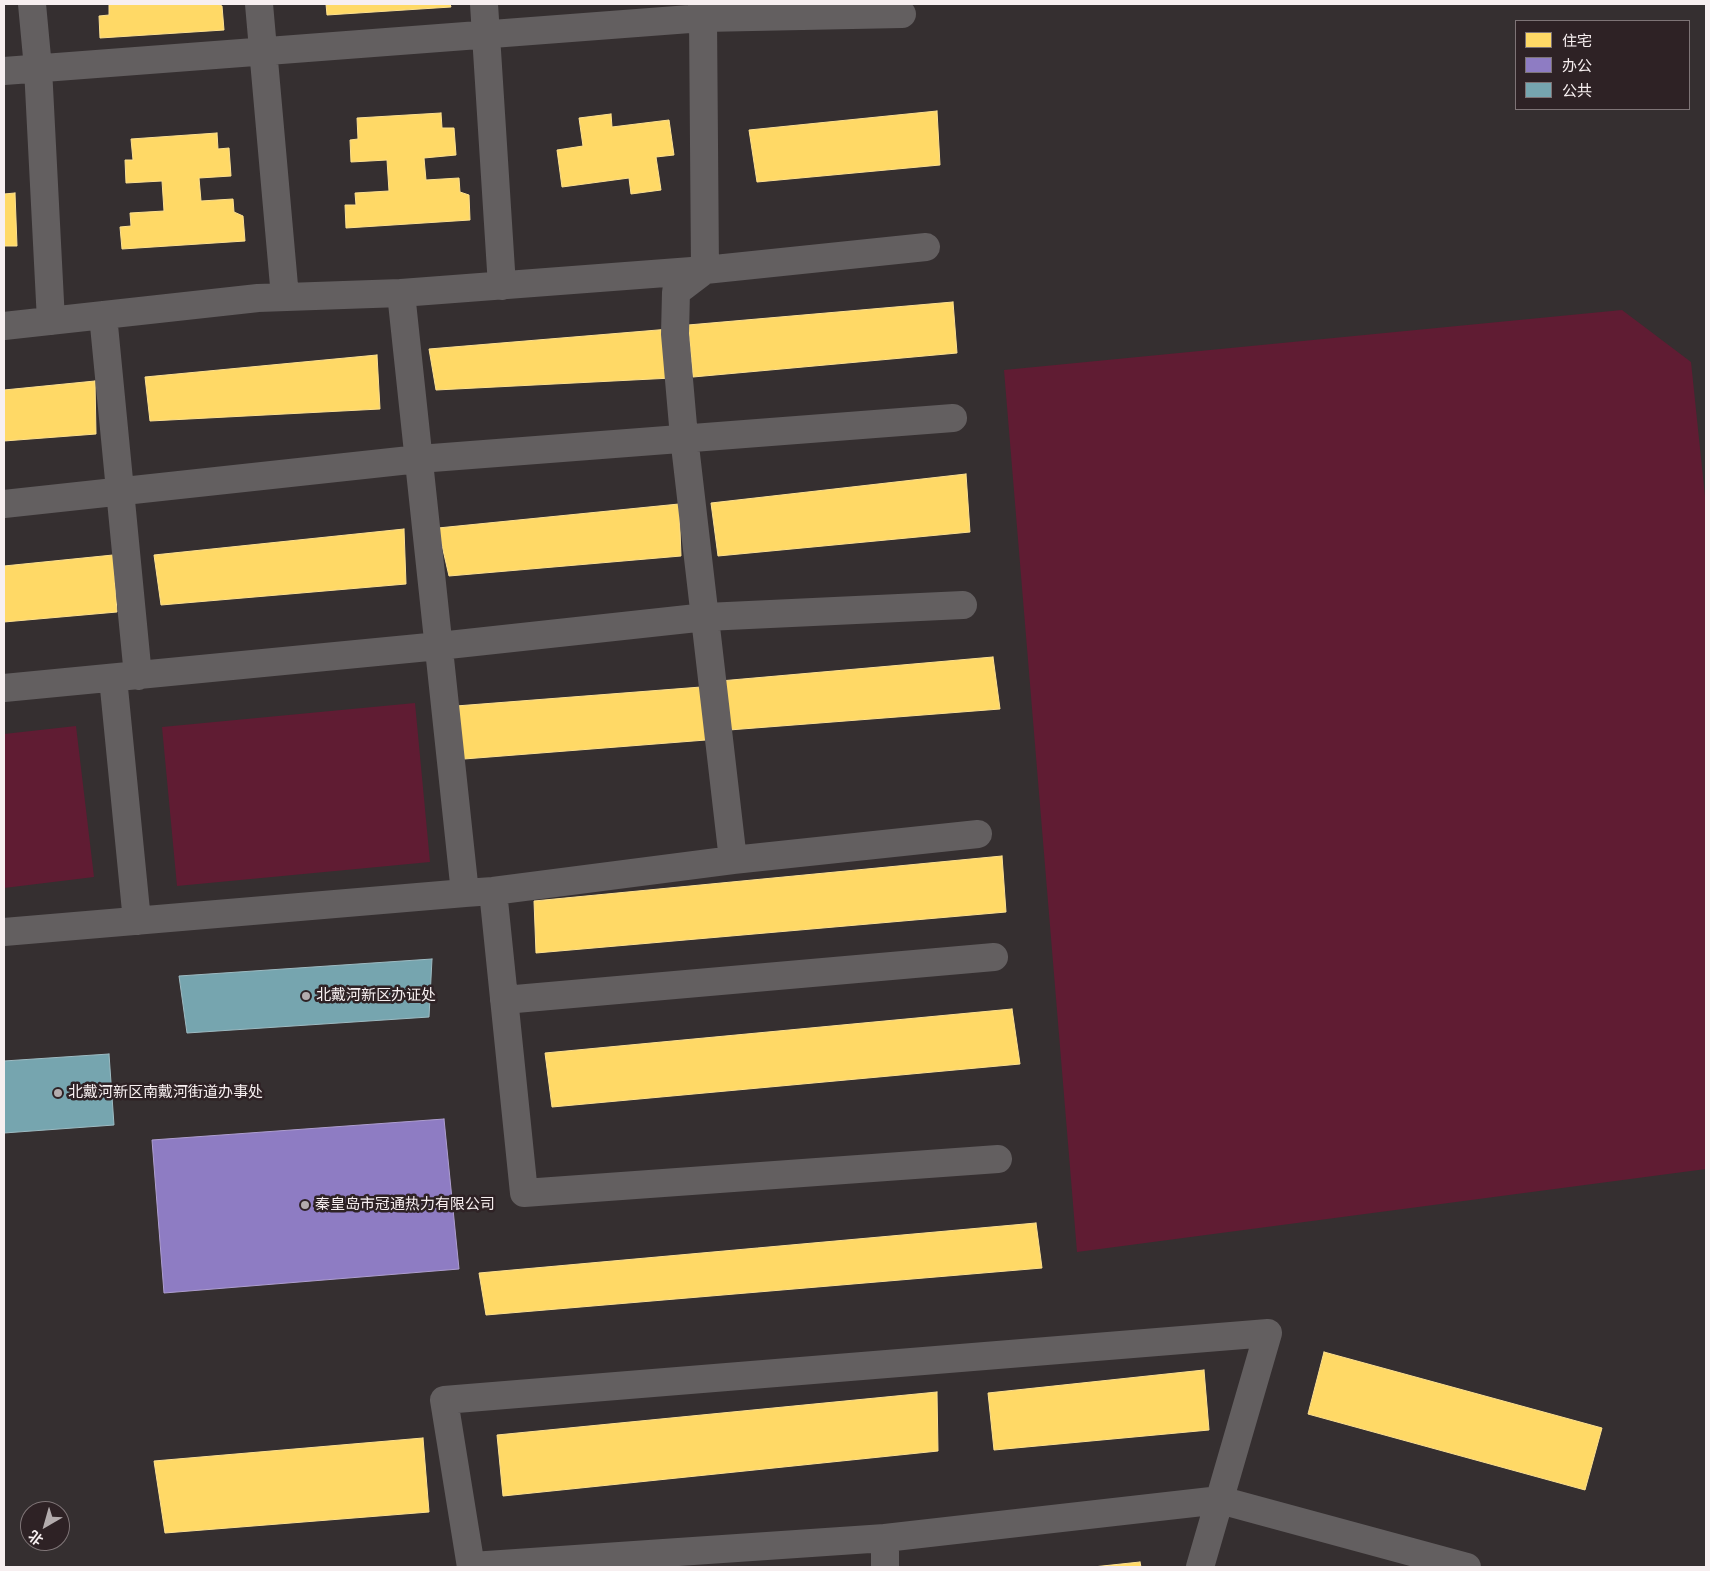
<!DOCTYPE html>
<meta charset="utf-8">
<style>
body{margin:0}
#map{position:relative;width:1710px;height:1571px;overflow:hidden;background:#352f30;font-family:"Nunito Sans","Noto Sans SC",sans-serif}
canvas{display:block}
.frame{position:absolute;inset:0;border:5px solid #f7eff0;pointer-events:none}
.legend{position:absolute;left:1515px;top:20px;width:175px;height:90px;box-sizing:border-box;background:#2e2225;border:1px solid #7e7476;margin:0;padding:6px 9px;list-style:none;font-size:15px;color:#f7eff0}
.legend li{display:flex;align-items:center;gap:10px;height:25px}
.legend b{width:25px;border:1px solid #7e7476}
.north{position:absolute;left:20px;top:1501px;width:50px;height:50px;box-sizing:border-box;background:#2e2225;border:1px solid #7e7476;border-radius:50%;rotate:218deg;font-size:14px;font-weight:700;line-height:20px;text-align:center;color:#f7eff0}
.north::after{content:'';display:block;margin:auto;width:18px;height:22px;background:#b3acad;clip-path:polygon(50% 0,100% 100%,50% 72%,0 100%)}
</style>
<div id="map">
<canvas width="1710" height="1571"></canvas>
<div class="frame"></div>
<ul class="legend">
<li><b style="height:14px;background:#ffd966"></b>住宅</li>
<li><b style="height:14px;background:#8e7cc3"></b>办公</li>
<li><b style="height:14px;background:#76a5af"></b>公共</li>
</ul>
<div class="north">北</div>
</div>
<script>
const ctx = document.querySelector('canvas').getContext('2d');
ctx.lineJoin = 'round';
function paint(path, color) { ctx.fillStyle = color; ctx.fill(path, 'evenodd'); }
const shape = rows => new Path2D(rows.map(r => 'M' + r).join(''));
function trace(path, color, width, dash) { ctx.strokeStyle = color; ctx.lineWidth = width; ctx.lineCap = dash ? 'butt' : 'round'; ctx.setLineDash(dash || []); ctx.stroke(path); }
function label(font, color, halo, rows, align = 'center') {
  ctx.font = font + ' "Nunito Sans","Noto Sans SC",sans-serif'; ctx.lineWidth = 5; ctx.setLineDash([]); ctx.textBaseline = 'middle'; ctx.strokeStyle = halo; ctx.fillStyle = color; for (const [text, x, y, turn = 0] of rows) {
    ctx.save(); ctx.translate(x, y); ctx.rotate((+turn || 0) * Math.PI / 180); ctx.textAlign = isNaN(turn) ? turn : align; if (halo) ctx.strokeText(text, 0, 0); ctx.fillText(text, 0, 0); ctx.restore();
  }
}
paint(shape([
 [1622,310,1691,362,1706,506,1706,1169,1077,1252,1004,370],
 [415,703,430,862,177,886,162,727],
 [76,726,94,877,4,888,4,734]
]), '#601c33');
const homes = shape([
 [109,4,217,4,222,6,224,30,100,38,99,16,109,15,109,4],
 [326,4,450,4,451,7,327,15,326,4],
 [937,111,940,165,757,182,749,130,937,111],
 [441,113,442,128,454,128,456,155,424,158,426,180,459,178,460,192,469,195,470,220,346,228,345,205,356,205,355,193,389,191,387,160,351,162,350,140,358,139,357,118,441,113],
 [611,114,612,127,669,120,674,155,656,157,661,190,631,194,629,178,562,187,557,150,583,146,579,118,611,114],
 [217,133,218,149,229,148,231,176,199,178,201,201,233,199,234,212,243,216,245,241,122,249,120,227,131,226,130,213,164,211,162,181,126,183,125,160,133,160,131,139,217,133],
 [15,193,17,246,4,246,4,194,15,193],
 [953,302,957,353,693,377,688,325,953,302],
 [670,329,672,378,436,390,429,349,670,329],
 [377,355,380,409,150,421,145,377,377,355],
 [95,381,96,434,4,441,4,390,95,381],
 [966,474,970,532,718,556,711,503,966,474],
 [679,504,681,556,449,576,438,528,679,504],
 [404,529,406,584,161,605,154,555,404,529],
 [113,555,117,612,4,622,4,566,113,555],
 [993,657,1000,709,729,730,720,681,993,657],
 [701,687,706,740,464,759,456,706,701,687],
 [1002,856,1006,912,536,953,534,901,1002,856],
 [1012,1009,1020,1064,552,1107,545,1053,1012,1009],
 [1036,1223,1042,1268,486,1315,479,1273,1036,1223],
 [1324,1352,1602,1428,1585,1490,1308,1414,1324,1352],
 [1204,1370,1209,1430,994,1450,988,1393,1204,1370],
 [937,1392,938,1451,503,1496,497,1435,937,1392],
 [423,1438,429,1512,165,1533,154,1461,423,1438],
 [1140,1562,1141,1567,1093,1567,1140,1562]
]);
paint(homes, '#ffd966');
trace(homes, '#fde08f', 1);
const offices = shape([
 [444,1119,459,1269,164,1293,152,1140,444,1119]
]);
paint(offices, '#8e7cc3');
trace(offices, '#ae9ed0', 1);
const public = shape([
 [432,959,429,1017,187,1033,179,976,432,959],
 [109,1054,114,1125,4,1133,4,1061,109,1054]
]);
paint(public, '#76a5af');
trace(public, '#9dbbc2', 1);
trace(shape([
 [32,4,38,68,51,321],
 [259,4,285,297],
 [484,4,502,286],
 [702,4,703,18,902,14],
 [4,71,703,18,705,270,676,292,675,334,684,437,733,860,493,891,465,893],
 [401,293,705,270,926,247],
 [103,315,138,676],
 [4,326,258,298,401,293,465,893,4,932],
 [4,504,419,459,953,418],
 [113,678,137,921],
 [4,688,439,646,706,617,963,605],
 [733,860,978,834],
 [493,891,524,1193,998,1159],
 [504,1000,994,957],
 [885,1538,1220,1500,1467,1567],
 [472,1566,885,1538,885,1567],
 [471,1567,444,1400,1268,1333,1200,1567]
]), '#635f60', 28);
for (const [x, y, r, color] of [
 [306,996,5,"#b3acad"],
 [58,1093,5,"#b3acad"],
 [305,1205,5,"#b3acad"]
]) { const dot = new Path2D(); dot.arc(x, y, r, 0, 2 * Math.PI); ctx.fillStyle = color; ctx.fill(dot); trace(dot, '#2e2225', 2); }
label('15px', '#f7eff0', '#2e2225', [
 ["北戴河新区办证处",316,996],
 ["北戴河新区南戴河街道办事处",68,1093],
 ["秦皇岛市冠通热力有限公司",315,1205]
], 'left');
</script>
